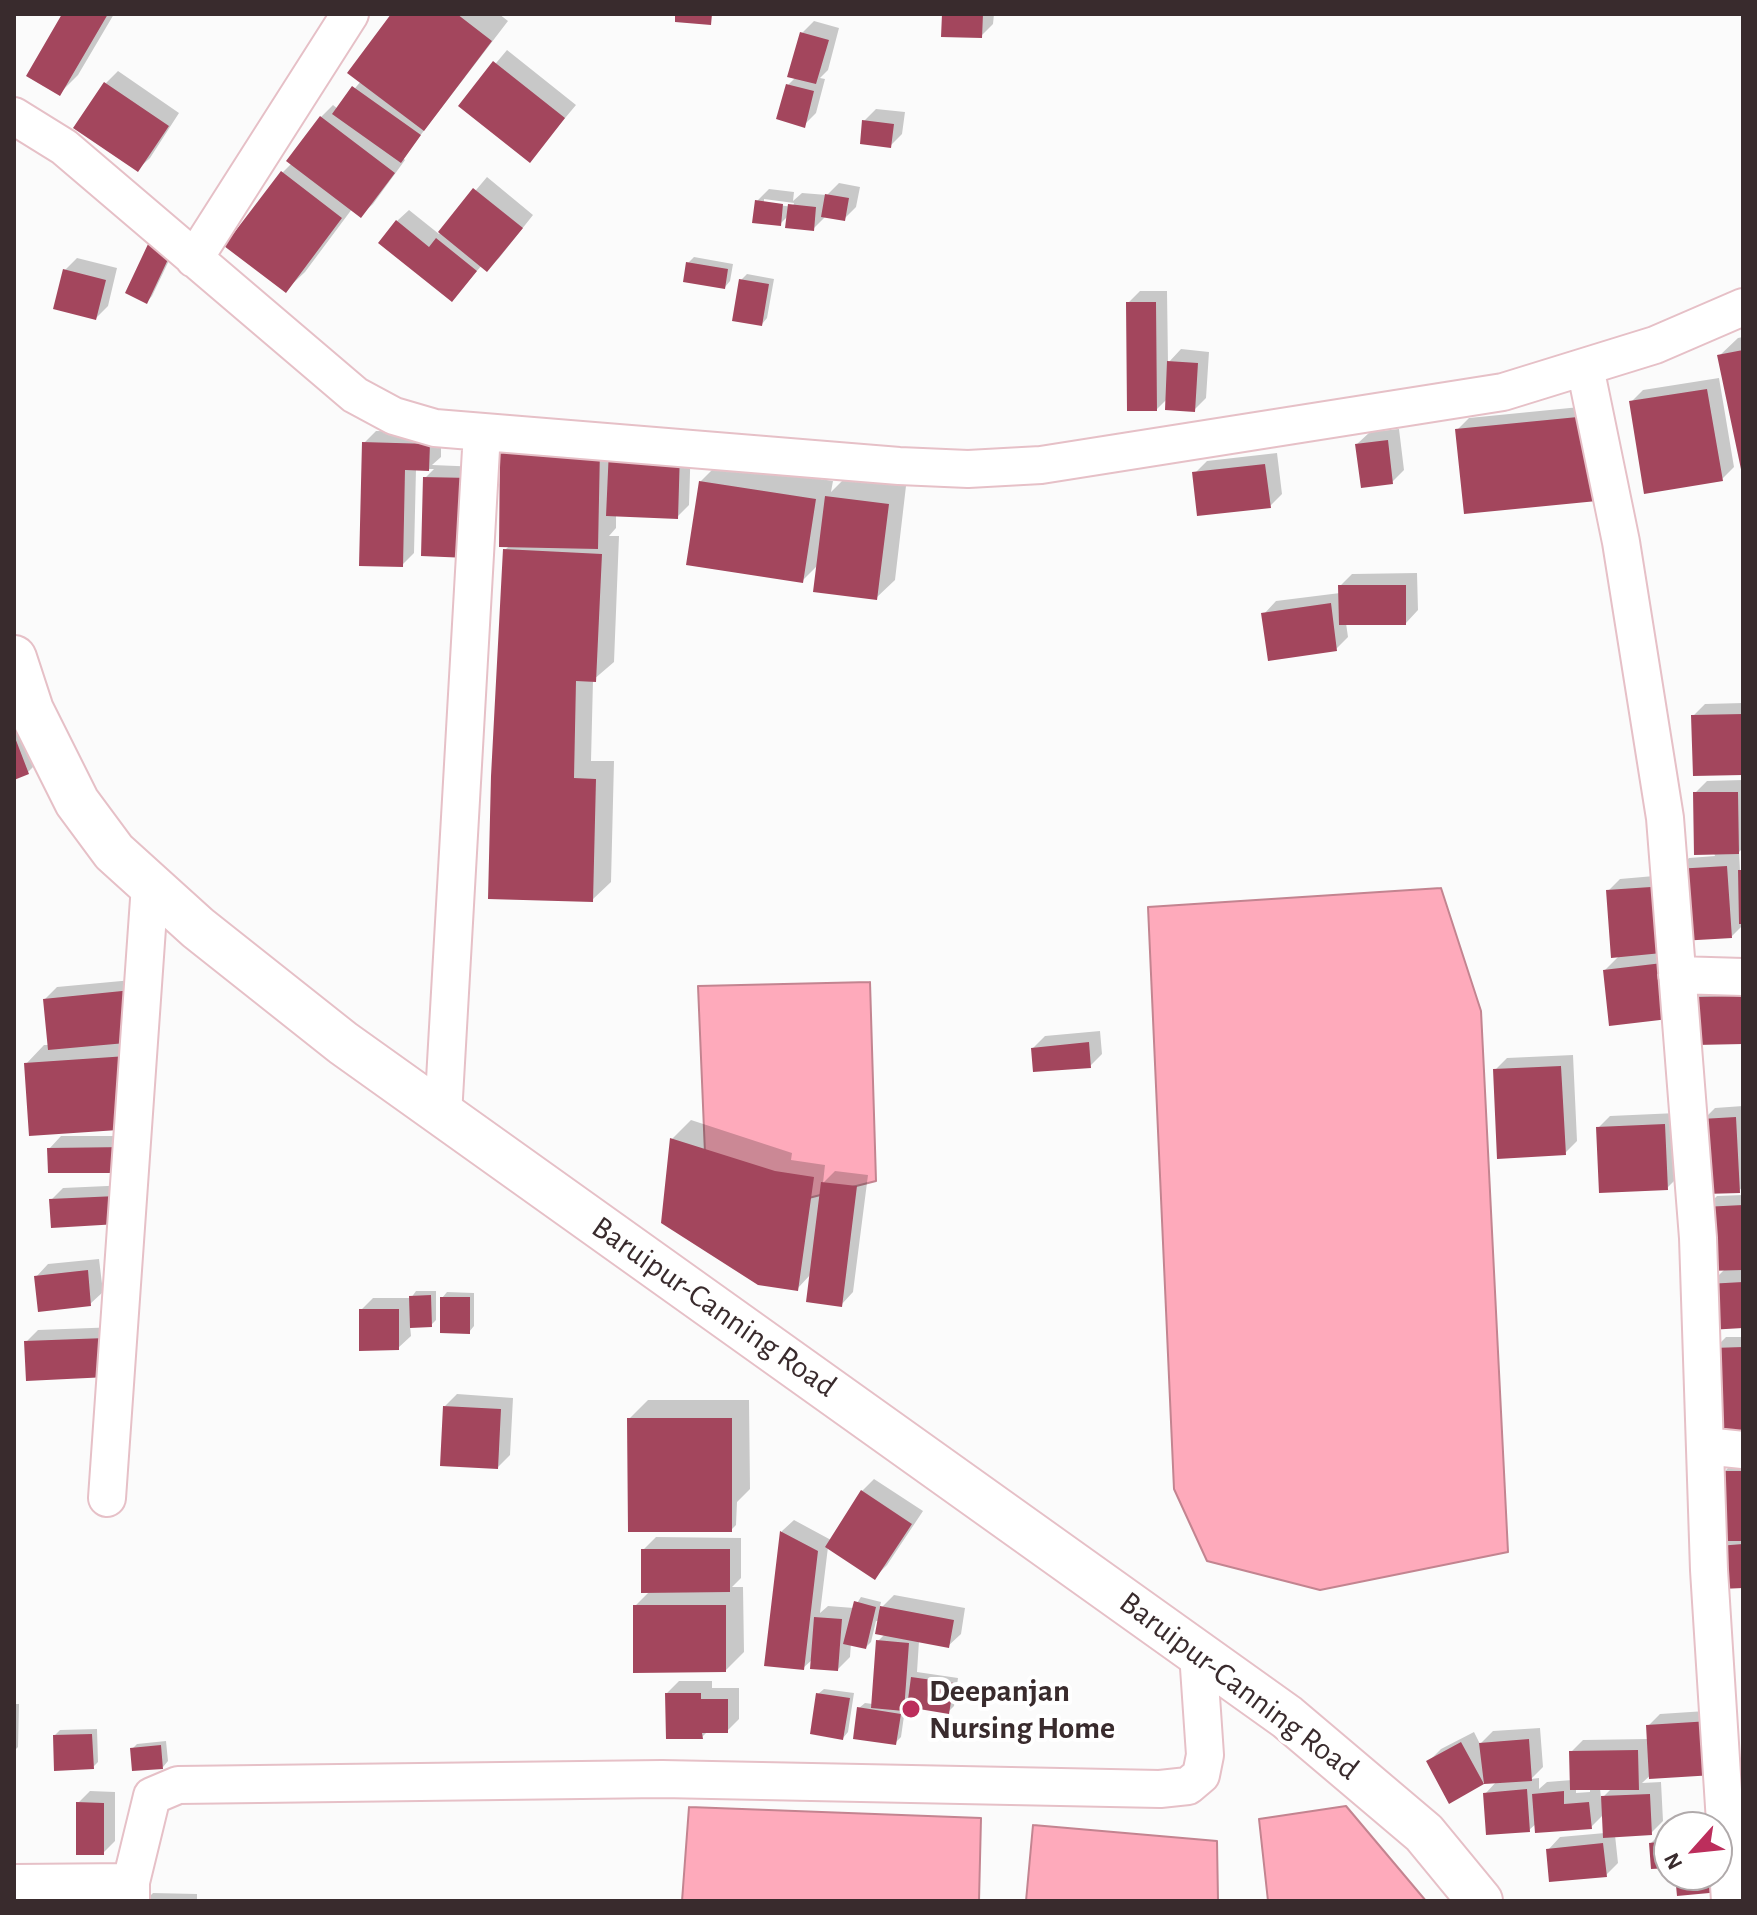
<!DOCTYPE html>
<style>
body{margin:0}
#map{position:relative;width:1757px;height:1915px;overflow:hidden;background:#fbfbfb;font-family:"Alegreya Sans",sans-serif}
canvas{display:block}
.frame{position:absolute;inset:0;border:16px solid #392b2d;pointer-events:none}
.north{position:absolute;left:1653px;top:1811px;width:80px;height:80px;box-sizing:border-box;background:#fff;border:2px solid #b0aaab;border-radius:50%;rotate:243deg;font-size:22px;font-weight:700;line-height:32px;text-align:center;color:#392b2d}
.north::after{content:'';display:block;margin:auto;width:28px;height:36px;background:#bc2e5c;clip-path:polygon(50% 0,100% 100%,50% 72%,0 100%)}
</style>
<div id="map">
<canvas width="1757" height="1915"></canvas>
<div class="frame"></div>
<div class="north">N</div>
</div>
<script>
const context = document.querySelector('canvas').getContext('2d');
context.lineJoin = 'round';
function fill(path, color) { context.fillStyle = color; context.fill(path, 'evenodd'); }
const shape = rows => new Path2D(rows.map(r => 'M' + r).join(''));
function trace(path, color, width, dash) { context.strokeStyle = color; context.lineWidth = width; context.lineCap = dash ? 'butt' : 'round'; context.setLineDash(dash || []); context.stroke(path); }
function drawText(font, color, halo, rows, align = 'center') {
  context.font = font + ' "Alegreya Sans",sans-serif'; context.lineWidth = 8; context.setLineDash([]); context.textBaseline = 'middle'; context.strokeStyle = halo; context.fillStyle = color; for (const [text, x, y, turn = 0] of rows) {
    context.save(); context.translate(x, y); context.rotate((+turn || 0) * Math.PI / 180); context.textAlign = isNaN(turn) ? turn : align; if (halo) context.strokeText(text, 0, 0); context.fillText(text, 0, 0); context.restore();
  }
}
const water = shape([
 [1441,888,1481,1011,1508,1552,1320,1590,1207,1561,1174,1489,1148,907,1441,888],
 [870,982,876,1181,773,1207,706,1177,698,986,870,982],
 [1346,1806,1426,1901,1268,1901,1259,1819,1346,1806],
 [689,1807,981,1818,979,1901,682,1901,689,1807],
 [1033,1825,1217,1841,1218,1901,1026,1901,1033,1825]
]);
fill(water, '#feaabb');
trace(water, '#c38490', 2);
fill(shape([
 [64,14,114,14,78,75,60,93],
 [394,14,499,14,508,21,403,158,405,160,373,204,361,215,352,209,305,272,286,290,282,173,292,163,289,160,321,117,333,105,338,109,361,81],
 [944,14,994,14,993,24,981,36],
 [814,21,839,28,828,70,820,78,825,79,816,113,804,125,788,85,796,77,802,33],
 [507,50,576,105,530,160,461,105],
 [118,71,179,113,150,158,138,169,106,83],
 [876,109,905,112,902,134,890,146,864,121],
 [487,177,533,215,499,258,487,269,482,265,452,300,397,221,409,210,439,234],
 [839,183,860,187,856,207,844,219,826,216,813,229,788,216,780,224,757,201,769,189,794,192,793,201,802,193,827,195],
 [764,199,794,203,793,207,764,203],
 [175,248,152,296,147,302,128,292],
 [694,257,733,264,730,281,725,287,688,263],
 [77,258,117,268,108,306,96,318,65,270],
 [747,274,774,279,767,318,762,324,741,280],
 [1140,291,1167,291,1168,363,1181,349,1209,352,1206,398,1194,410,1167,399,1157,409,1128,303],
 [1743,337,1743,467,1719,356,1738,338],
 [1719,378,1734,467,1722,479,1631,402,1643,390],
 [1600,405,1596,499,1457,430,1469,418],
 [1399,429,1404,470,1392,482,1357,444,1370,432],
 [376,431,441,432,441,457,432,465,481,467,480,544,425,478,434,469,416,469,414,553,402,565,364,443],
 [691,441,689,505,677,517,616,514,616,528,609,536,619,536,614,662,593,680,591,761,614,761,611,882,592,900,505,550,510,545,502,449],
 [1277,453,1282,494,1270,506,1195,473,1207,461],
 [719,463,833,481,831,492,845,478,906,486,895,580,876,598,819,564,802,581,700,482],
 [1417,573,1418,610,1406,623,1346,623,1348,637,1336,649,1264,614,1276,601,1340,593,1340,586,1352,574],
 [14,694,40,760,28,772,14,777],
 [1743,703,1743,773,1693,716,1705,704],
 [1743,780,1743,848,1739,852,1740,871,1743,868,1743,925,1732,936,1682,939,1689,1004,1605,970,1620,955,1608,891,1620,879,1677,874,1677,870,1689,858,1715,856,1695,793,1707,781],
 [143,979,150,1108,26,1064,44,1045,50,1045,45,999,57,987],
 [1743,985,1743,1042,1697,998,1709,986],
 [1100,1031,1102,1054,1090,1066,1033,1048,1045,1036],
 [1573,1055,1577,1141,1565,1153,1495,1070,1507,1058],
 [1743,1106,1743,1186,1739,1191,1703,1120,1715,1108],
 [1677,1113,1679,1176,1667,1188,1598,1128,1610,1116],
 [691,1120,792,1153,791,1160,825,1165,823,1183,835,1171,868,1175,853,1292,841,1305,811,1274,797,1289,663,1222,672,1139],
 [61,1136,138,1136,138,1159,49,1149],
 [129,1185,130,1210,51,1200,63,1188],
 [1743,1195,1743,1269,1741,1272,1743,1271,1743,1326,1709,1285,1725,1269,1705,1208,1717,1196],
 [99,1259,103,1292,90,1304,36,1277,48,1264],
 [416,1291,436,1291,436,1320,431,1325,410,1326,411,1336,398,1348,361,1310,373,1298,411,1298],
 [447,1292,474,1293,474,1326,469,1332,442,1298],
 [118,1327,119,1363,26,1342,38,1330],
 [1726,1337,1743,1337,1743,1432,1714,1349],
 [457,1394,513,1398,510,1455,498,1467,445,1406],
 [648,1400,749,1400,750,1489,737,1502,736,1525,731,1530,629,1419],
 [1736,1460,1743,1460,1743,1586,1722,1587,1724,1472],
 [874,1479,923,1511,887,1565,875,1577,828,1547,820,1613,828,1606,854,1608,861,1597,881,1602,879,1610,894,1595,965,1608,961,1634,948,1646,919,1641,917,1672,958,1678,954,1706,949,1711,907,1705,903,1709,905,1709,901,1737,895,1743,859,1708,865,1703,873,1704,878,1641,885,1634,880,1621,876,1621,871,1642,866,1647,851,1643,850,1657,838,1669,813,1659,803,1668,766,1664,782,1531,794,1520,831,1540,862,1491],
 [656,1537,741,1538,741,1578,732,1587,743,1587,744,1652,726,1670,635,1606,650,1591,643,1550],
 [679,1681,712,1681,712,1688,739,1688,739,1719,727,1731,708,1731,702,1737,667,1693],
 [824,1689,854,1693,848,1732,843,1738,818,1694],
 [14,1704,19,1704,18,1747,14,1751],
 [1721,1710,1642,1783,1661,1782,1663,1821,1651,1833,1615,1835,1618,1863,1606,1875,1548,1850,1560,1837,1605,1833,1604,1814,1591,1827,1537,1823,1529,1830,1485,1794,1497,1781,1486,1779,1483,1783,1429,1761,1441,1749,1474,1732,1480,1744,1493,1731,1540,1728,1543,1767,1531,1779,1539,1778,1539,1789,1547,1782,1572,1780,1571,1752,1583,1740,1648,1739,1648,1726,1660,1714],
 [1576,1788,1590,1788,1590,1792,1576,1793],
 [1600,1788,1612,1788,1601,1799],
 [97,1729,98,1762,93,1767,55,1735,60,1730],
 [166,1741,168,1761,163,1767,132,1749,137,1744],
 [90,1791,115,1792,115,1841,103,1853,78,1803],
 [1663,1831,1669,1831,1669,1866,1651,1843],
 [153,1893,197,1894,197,1901,145,1901]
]), '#0003');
fill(shape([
 [62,14,108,14,60,96,26,76],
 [391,14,457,14,492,41,424,131,347,73],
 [675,14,712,14,711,25,675,22],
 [942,14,983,14,982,38,941,37],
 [800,32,829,40,816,84,787,77],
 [493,61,565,118,530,163,458,106],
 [104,82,169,126,138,172,73,128],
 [786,84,814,91,805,128,776,119],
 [352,86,421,135,401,163,332,114],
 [320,116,395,173,361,218,286,161],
 [862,120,894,124,891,148,860,144],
 [281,171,342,218,286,293,224,246],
 [473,188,523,228,487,272,438,232],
 [825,194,849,198,845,221,821,217],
 [755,200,783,204,781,226,752,223],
 [788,204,816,207,814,231,785,228],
 [396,220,429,247,436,238,477,271,452,302,378,243],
 [149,242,171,253,147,304,125,293],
 [686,262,728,269,725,289,683,282],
 [63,269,106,280,96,320,53,309],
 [739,279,769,284,762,326,732,321],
 [1126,302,1156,302,1157,411,1127,411],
 [1743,350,1743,474,1742,474,1717,355],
 [1167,361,1198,363,1195,412,1165,410],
 [1707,389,1723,481,1644,494,1629,401],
 [1588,416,1597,501,1464,514,1455,429],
 [1388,440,1393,484,1361,488,1355,444],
 [362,442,430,444,429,471,405,470,403,567,359,566],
 [500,448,600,449,598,549,499,547],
 [609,449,680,452,678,519,606,516],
 [1265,464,1271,508,1197,516,1192,472],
 [423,477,470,478,468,558,421,556],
 [699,481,816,499,803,583,686,565],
 [825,496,889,504,877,600,813,592],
 [503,549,602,554,596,682,576,681,574,778,596,779,593,902,488,899,491,776],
 [1338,585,1406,585,1406,625,1339,625],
 [1331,603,1337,651,1268,661,1261,613],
 [1743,714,1743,775,1693,776,1691,715],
 [14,735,29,774,14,780],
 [1693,792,1738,792,1739,854,1694,855],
 [1727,866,1732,938,1680,941,1675,869],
 [1738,870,1743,870,1743,924,1739,924],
 [1666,886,1672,952,1611,958,1606,890],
 [1671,962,1677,1018,1609,1026,1603,970],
 [132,990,137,1042,48,1050,43,999],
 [1743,996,1743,1044,1696,1045,1695,997],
 [1089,1042,1091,1068,1033,1072,1031,1048],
 [127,1056,133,1129,29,1136,24,1063],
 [1561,1066,1566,1155,1497,1159,1493,1069],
 [1736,1117,1740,1193,1704,1194,1701,1119],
 [1665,1124,1668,1190,1599,1193,1596,1127],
 [670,1138,775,1171,814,1177,798,1291,758,1285,661,1223],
 [127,1147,127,1173,48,1173,47,1148],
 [821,1182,857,1186,842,1307,806,1302],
 [117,1196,118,1224,51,1228,49,1199],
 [1743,1205,1743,1270,1706,1271,1703,1207],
 [88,1270,91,1306,38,1312,34,1276],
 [1743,1282,1743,1328,1709,1330,1707,1284],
 [431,1295,432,1327,410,1328,409,1296],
 [440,1297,470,1297,470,1334,440,1333],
 [359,1309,399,1309,399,1350,359,1351],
 [106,1338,108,1377,26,1381,24,1341],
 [1743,1347,1743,1434,1715,1435,1712,1348],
 [443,1406,501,1409,498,1469,440,1466],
 [627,1418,732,1418,732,1532,628,1532],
 [1722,1471,1743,1471,1743,1541,1725,1541],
 [861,1490,912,1524,875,1580,825,1547],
 [780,1531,818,1551,804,1670,764,1666],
 [1743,1544,1743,1588,1721,1589,1718,1546],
 [641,1549,730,1549,730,1592,641,1593],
 [854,1601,876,1607,866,1649,843,1644],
 [633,1605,726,1605,726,1672,633,1673],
 [880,1606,954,1620,949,1648,875,1634],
 [814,1617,842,1619,838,1671,810,1669],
 [876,1640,909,1643,904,1711,871,1708],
 [911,1677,954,1683,949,1714,907,1707],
 [665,1693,701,1693,701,1699,728,1699,728,1733,702,1733,703,1739,666,1739],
 [816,1693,850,1698,843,1740,810,1734],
 [857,1707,901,1714,896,1745,853,1739],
 [1710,1721,1714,1775,1649,1779,1646,1725],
 [92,1734,94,1769,54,1771,53,1735],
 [1529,1739,1532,1781,1484,1784,1479,1743],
 [1461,1742,1484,1784,1449,1804,1426,1761],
 [161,1745,163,1769,132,1771,130,1748],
 [1638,1750,1639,1790,1570,1790,1569,1751],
 [1527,1789,1530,1832,1486,1835,1483,1793],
 [1564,1791,1564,1804,1589,1802,1592,1829,1535,1833,1532,1794],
 [1650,1794,1652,1835,1603,1838,1601,1796],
 [76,1802,104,1803,104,1855,76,1855],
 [1669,1841,1669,1868,1651,1869,1649,1843],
 [1603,1843,1607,1877,1549,1882,1546,1849],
 [1675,1875,1718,1875,1720,1892,1677,1896]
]), '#a3465d');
const minor = shape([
 [14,116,64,147,355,395,394,416,435,428,899,466,968,469,1041,465,1503,392,1655,345,1743,307],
 [194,259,350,14],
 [1585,367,1621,542,1665,818,1698,1238,1709,1570,1730,1901],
 [1677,975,1743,977],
 [443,1115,482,432],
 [1705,1446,1743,1450],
 [107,1498,150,885],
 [14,1883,131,1882],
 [131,1901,131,1882,152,1796,178,1785,662,1779,1160,1789,1188,1786,1201,1775,1205,1755,1198,1653]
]);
const secondary = shape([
 [14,658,31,710,77,802,114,852,198,928,343,1043,1287,1717,1424,1833,1480,1901]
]);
trace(minor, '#e6c0c7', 40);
trace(secondary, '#e6c0c7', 48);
trace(minor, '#fff', 36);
trace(secondary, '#fff', 44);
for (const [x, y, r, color] of [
 [911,1709,10,"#bc2e5c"]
]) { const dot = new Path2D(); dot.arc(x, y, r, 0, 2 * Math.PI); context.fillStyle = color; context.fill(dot); trace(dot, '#fff', 3); }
drawText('32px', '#392b2d', '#fff', [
 ["Baruipur-Canning Road",714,1307,35],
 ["Baruipur-Canning Road",1239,1686,37]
]);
drawText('bold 32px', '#392b2d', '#fff', [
 ["Deepanjan",929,1691],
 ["Nursing Home",929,1728]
], 'left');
</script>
